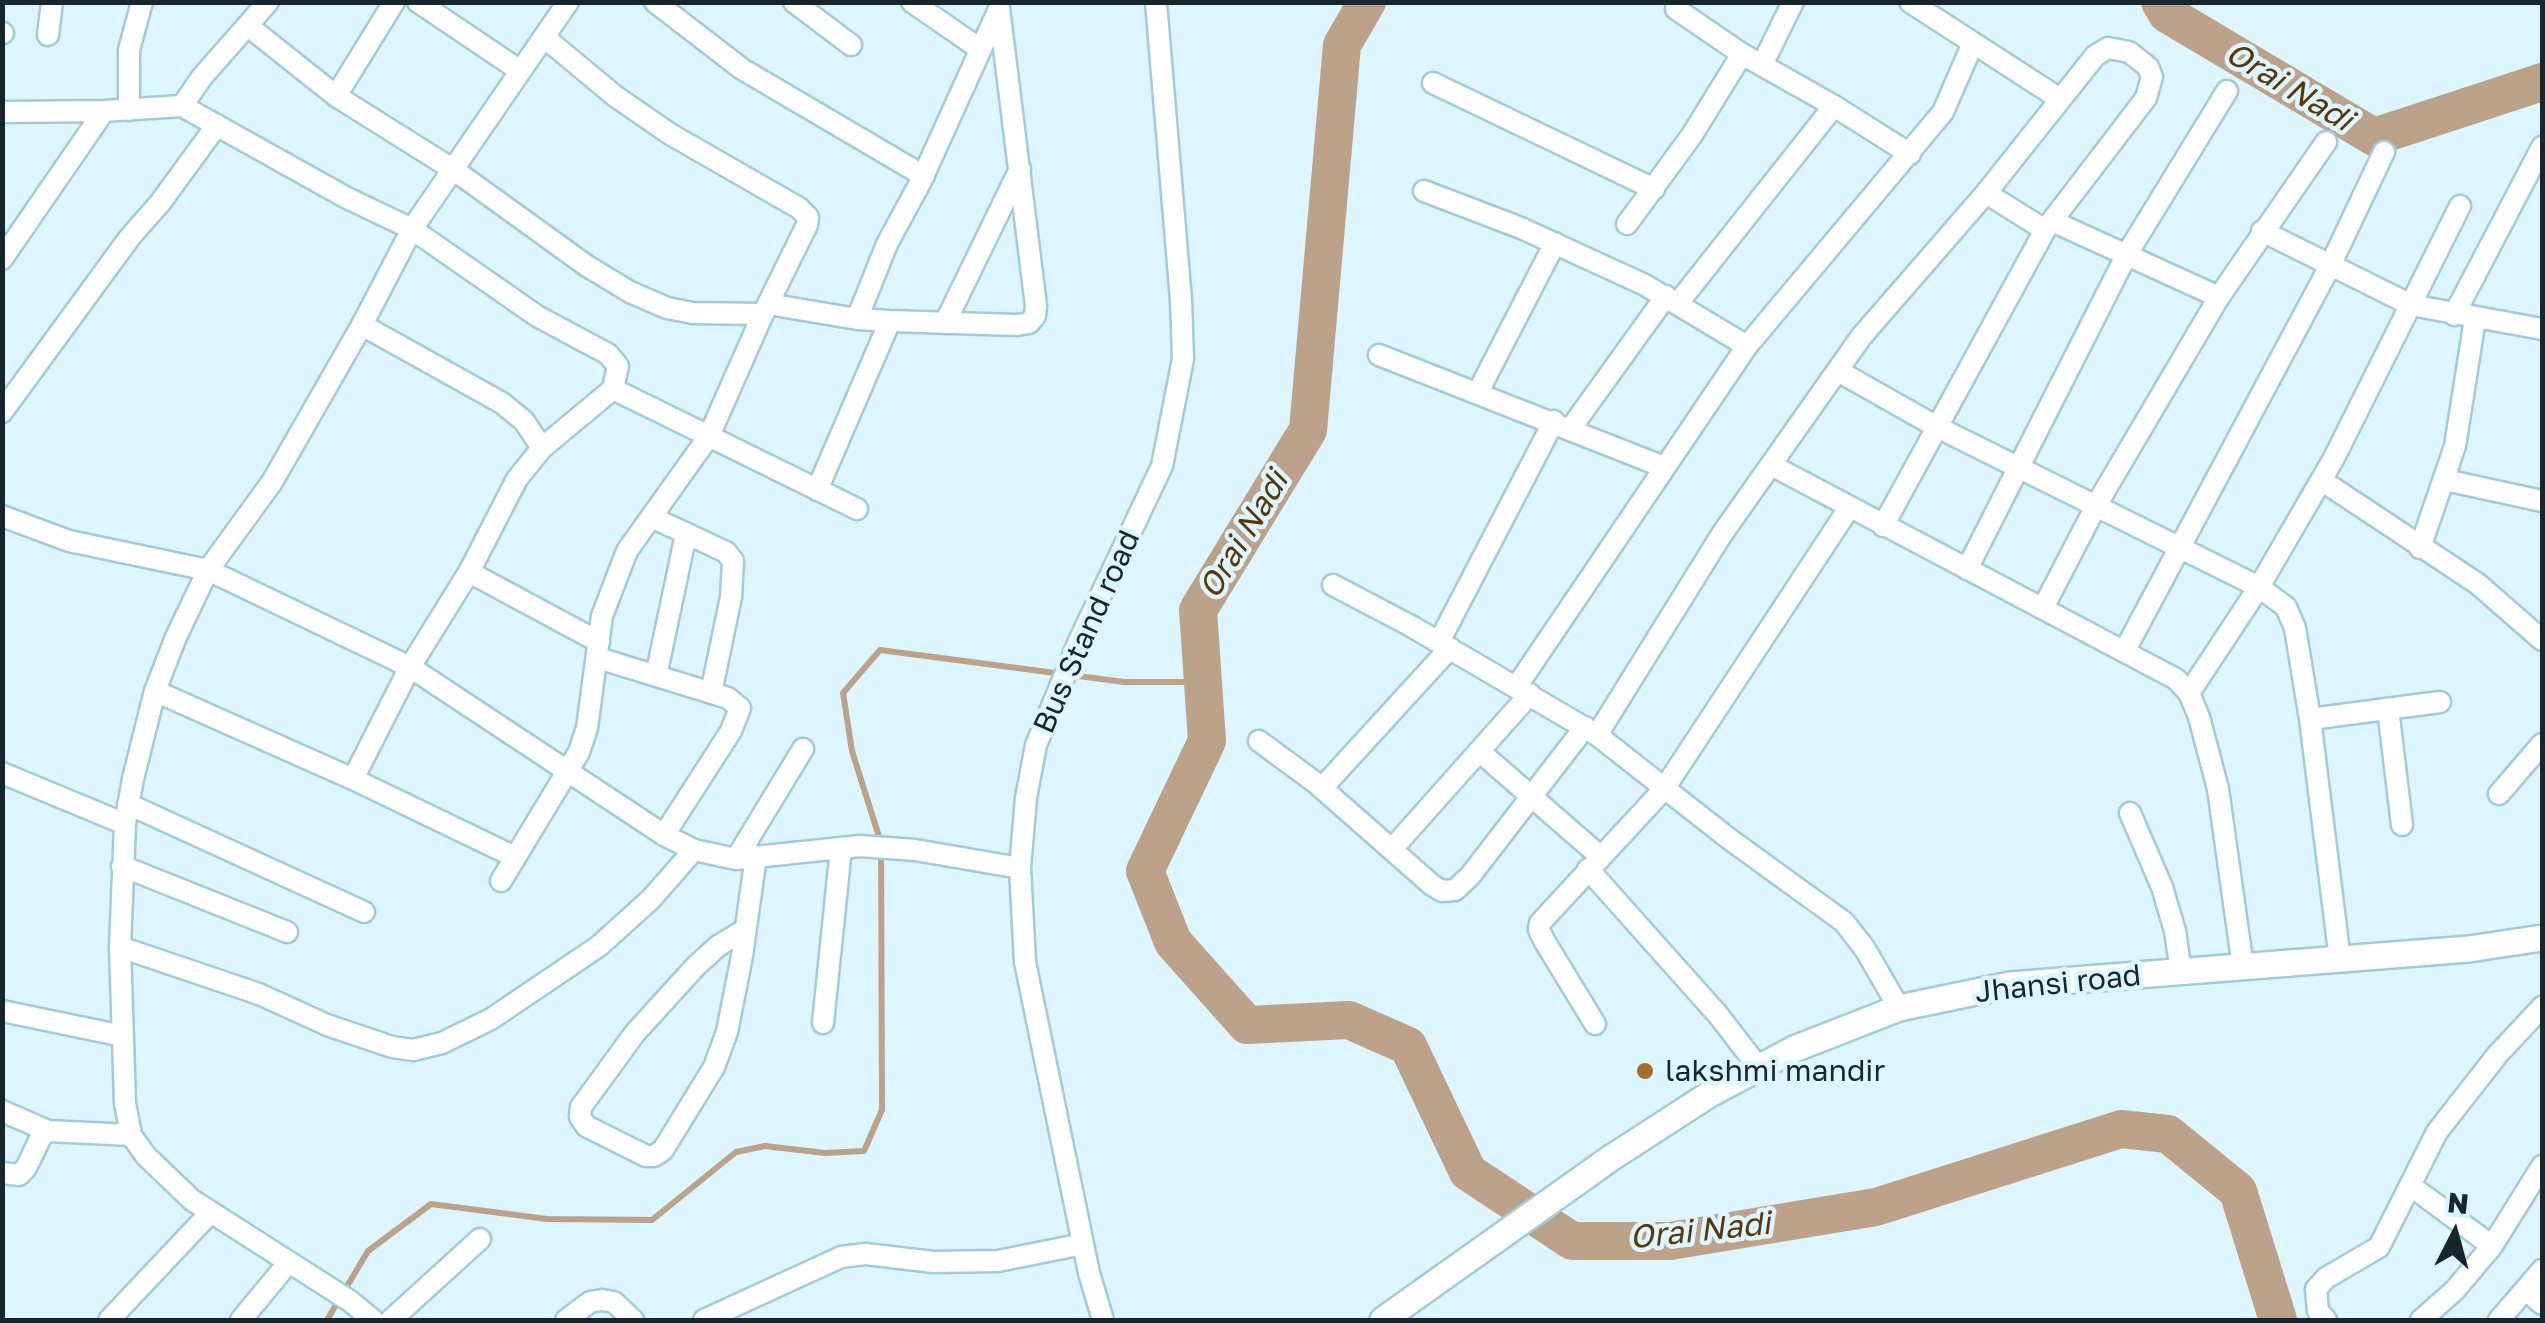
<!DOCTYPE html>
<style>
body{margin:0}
#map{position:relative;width:2545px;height:1323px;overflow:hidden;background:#ddf5ff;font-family:"Golos Text",sans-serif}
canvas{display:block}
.frame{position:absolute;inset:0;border:5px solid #17262d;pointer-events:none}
.north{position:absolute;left:2405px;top:1183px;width:100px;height:100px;-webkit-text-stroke:8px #ddf5ff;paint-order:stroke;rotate:6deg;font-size:28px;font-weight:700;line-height:40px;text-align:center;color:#17262d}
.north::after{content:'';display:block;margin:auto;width:35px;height:45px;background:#17262d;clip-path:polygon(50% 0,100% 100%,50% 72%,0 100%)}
</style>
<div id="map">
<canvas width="2545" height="1323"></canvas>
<div class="frame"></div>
<div class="north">N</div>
</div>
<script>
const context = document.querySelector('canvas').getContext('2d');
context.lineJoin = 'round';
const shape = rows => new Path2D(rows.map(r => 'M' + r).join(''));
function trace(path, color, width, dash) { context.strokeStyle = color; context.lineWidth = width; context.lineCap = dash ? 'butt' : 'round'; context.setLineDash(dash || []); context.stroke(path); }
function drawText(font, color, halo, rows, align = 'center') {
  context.font = font + ' "Golos Text",sans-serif'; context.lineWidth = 9; context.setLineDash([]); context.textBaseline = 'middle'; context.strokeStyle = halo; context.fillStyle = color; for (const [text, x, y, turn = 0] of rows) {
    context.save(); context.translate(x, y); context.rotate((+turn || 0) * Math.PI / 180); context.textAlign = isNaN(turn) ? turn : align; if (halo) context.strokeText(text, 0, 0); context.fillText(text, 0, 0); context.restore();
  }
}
trace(shape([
 [327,1320,368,1251,431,1204,547,1219,652,1220,736,1152,765,1146,825,1153,864,1151,882,1110,881,843,852,751,843,693,880,650,1124,682,1203,682]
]), '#bba288', 6);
trace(shape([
 [1367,2,1342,45,1308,430,1198,610,1207,741,1145,871,1173,942,1247,1025,1349,1020,1408,1046,1468,1172,1572,1241,1670,1241,1876,1207,2121,1129,2168,1134,2238,1191,2278,1320],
 [2160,2,2167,14,2374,137,2542,82]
]), '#bba288', 38);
const minor = shape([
 [418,2,519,70],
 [655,2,742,69,924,176],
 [794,2,851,45],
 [912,2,980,49],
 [1910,2,2060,99],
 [1676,9,1742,54,1834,106,1910,154],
 [248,26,336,96,454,170,587,266,630,292,667,308,693,313,763,314],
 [2,33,3,33],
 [48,35,52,2],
 [1762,65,1793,2],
 [1433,83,1654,189],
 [336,96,394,2],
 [182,106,347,198,412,229,537,316,608,354,618,366,613,389,542,448,517,479,469,572,410,667,353,779],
 [129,110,129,50,142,2],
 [2,112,104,111,182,106,202,77,268,2],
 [1424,191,1521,228,1645,285,1747,346],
 [1986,193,2045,230],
 [2052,221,2219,297],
 [1627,224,1692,135,1742,54],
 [2262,231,2411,305,2542,329],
 [2,259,104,111],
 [1678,303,1834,106],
 [768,304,857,319,890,321,1017,325,1029,323,1035,316,1036,306,999,8],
 [2454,315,2542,147],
 [857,319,887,244,920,183,999,9],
 [945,323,1020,169],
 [362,325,502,403,524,421,542,448],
 [1379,355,1664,467],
 [1838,371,1937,427,2259,587,2286,607,2295,628,2310,719,2340,960],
 [613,389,857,509],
 [1478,392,1555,243],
 [2,412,130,237,160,203,217,125],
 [1571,428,1666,296],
 [1771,465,2176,679,2189,693,2199,717,2218,789,2243,967],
 [2321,480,2478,584,2542,640],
 [2445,480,2542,501],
 [817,490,890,321],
 [2,516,69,541,208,570,410,667,664,835,694,850,736,859,860,846,915,850,1020,868],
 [651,517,726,552,733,561,731,597,711,693],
 [2420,548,2455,446,2475,319],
 [1967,569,2127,254,2227,91],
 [469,572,599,642],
 [1333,585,1411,626,1597,735,1728,838,1844,922,1865,949,1899,1008],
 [2043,608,2097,504,2219,297,2326,142],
 [1439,642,1554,421],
 [2125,650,2330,266,2384,152],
 [598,658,728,698,740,708,731,731,664,835],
 [656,676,686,534],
 [1517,686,1747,346,1943,112,1973,43],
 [155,691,353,779,515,857],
 [2189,693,2259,587,2334,458,2460,206],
 [2388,709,2402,825],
 [2310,719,2440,702],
 [1597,735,1722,534,1861,337,1986,193,2095,56,2108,48,2129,52,2148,67,2152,77,2146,98,2045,230,1883,526],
 [1259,741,1316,783,1432,885,1442,891,1455,890,1470,876,1585,727],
 [1479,751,1601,857],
 [2,773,125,824],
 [1322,788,1450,648],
 [2499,794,2542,744],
 [128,804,364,912],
 [2130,813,2162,887,2175,931,2181,972],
 [1392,849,1530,694],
 [736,859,803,749],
 [122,866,287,932],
 [1588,869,1719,1016,1759,1068],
 [501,881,579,752,587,728,602,616,627,551,709,436,763,314,807,225,808,217,799,208,670,134,615,96,544,37],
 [746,929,718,946,696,966,635,1033,581,1107,580,1117,586,1126,646,1156,654,1156,663,1150,714,1067,727,1032,742,956,756,856],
 [120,947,259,994,327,1025,392,1047,413,1050,442,1043,491,1019,599,946,651,899,694,850],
 [2,1011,123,1036],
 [823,1023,841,848],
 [1595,1024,1545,942,1539,930,1540,923,1664,789,1849,508],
 [2,1111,48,1131],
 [2,1173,19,1175,26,1168,41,1137,48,1131,131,1135],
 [2411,1186,2492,1246],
 [2526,1290,2542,1304],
 [109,1320,211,1212],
 [241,1320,289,1262],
 [373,1320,350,1301,192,1200,146,1156,131,1135,125,1103,120,947,125,824,133,779,155,691,176,637,208,570,272,482,362,325,412,229,568,2],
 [391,1320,480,1239],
 [566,1320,590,1302,602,1300,614,1302,633,1320],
 [704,1320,841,1257,866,1254,933,1262,998,1261,1083,1244],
 [1103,1320,1089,1273,1025,962,1020,868,1026,798,1036,745,1079,641,1162,466,1183,359,1181,300,1156,2],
 [2326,1320,2318,1311,2316,1289,2326,1278,2379,1247,2437,1132,2498,1054,2542,1007],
 [2421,1320,2454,1291,2492,1246,2542,1166],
 [2499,1320,2542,1270]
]);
const tertiary = shape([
 [1383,1320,1611,1158,1710,1094,1794,1049,1899,1008,2010,985,2469,949,2542,938]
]);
trace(minor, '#a3cadb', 25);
trace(tertiary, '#a3cadb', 30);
trace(minor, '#fff', 20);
trace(tertiary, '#fff', 25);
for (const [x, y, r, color] of [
 [1645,1071,10,"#a66e2b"]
]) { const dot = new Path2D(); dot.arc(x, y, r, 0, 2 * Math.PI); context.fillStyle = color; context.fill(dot); trace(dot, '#ddf5ff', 4); }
drawText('30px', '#17262d', '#ddf5ff', [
 ["Bus Stand road",1087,632,-66],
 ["Jhansi road",2058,984,-6]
]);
drawText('30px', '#17262d', '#ddf5ff', [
 ["lakshmi mandir",1665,1071]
], 'left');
drawText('italic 32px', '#5a3709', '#ddf5ff', [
 ["Orai Nadi",2289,87,31],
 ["Orai Nadi",1244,535,-59],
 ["Orai Nadi",1700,1231,-6]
]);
</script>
